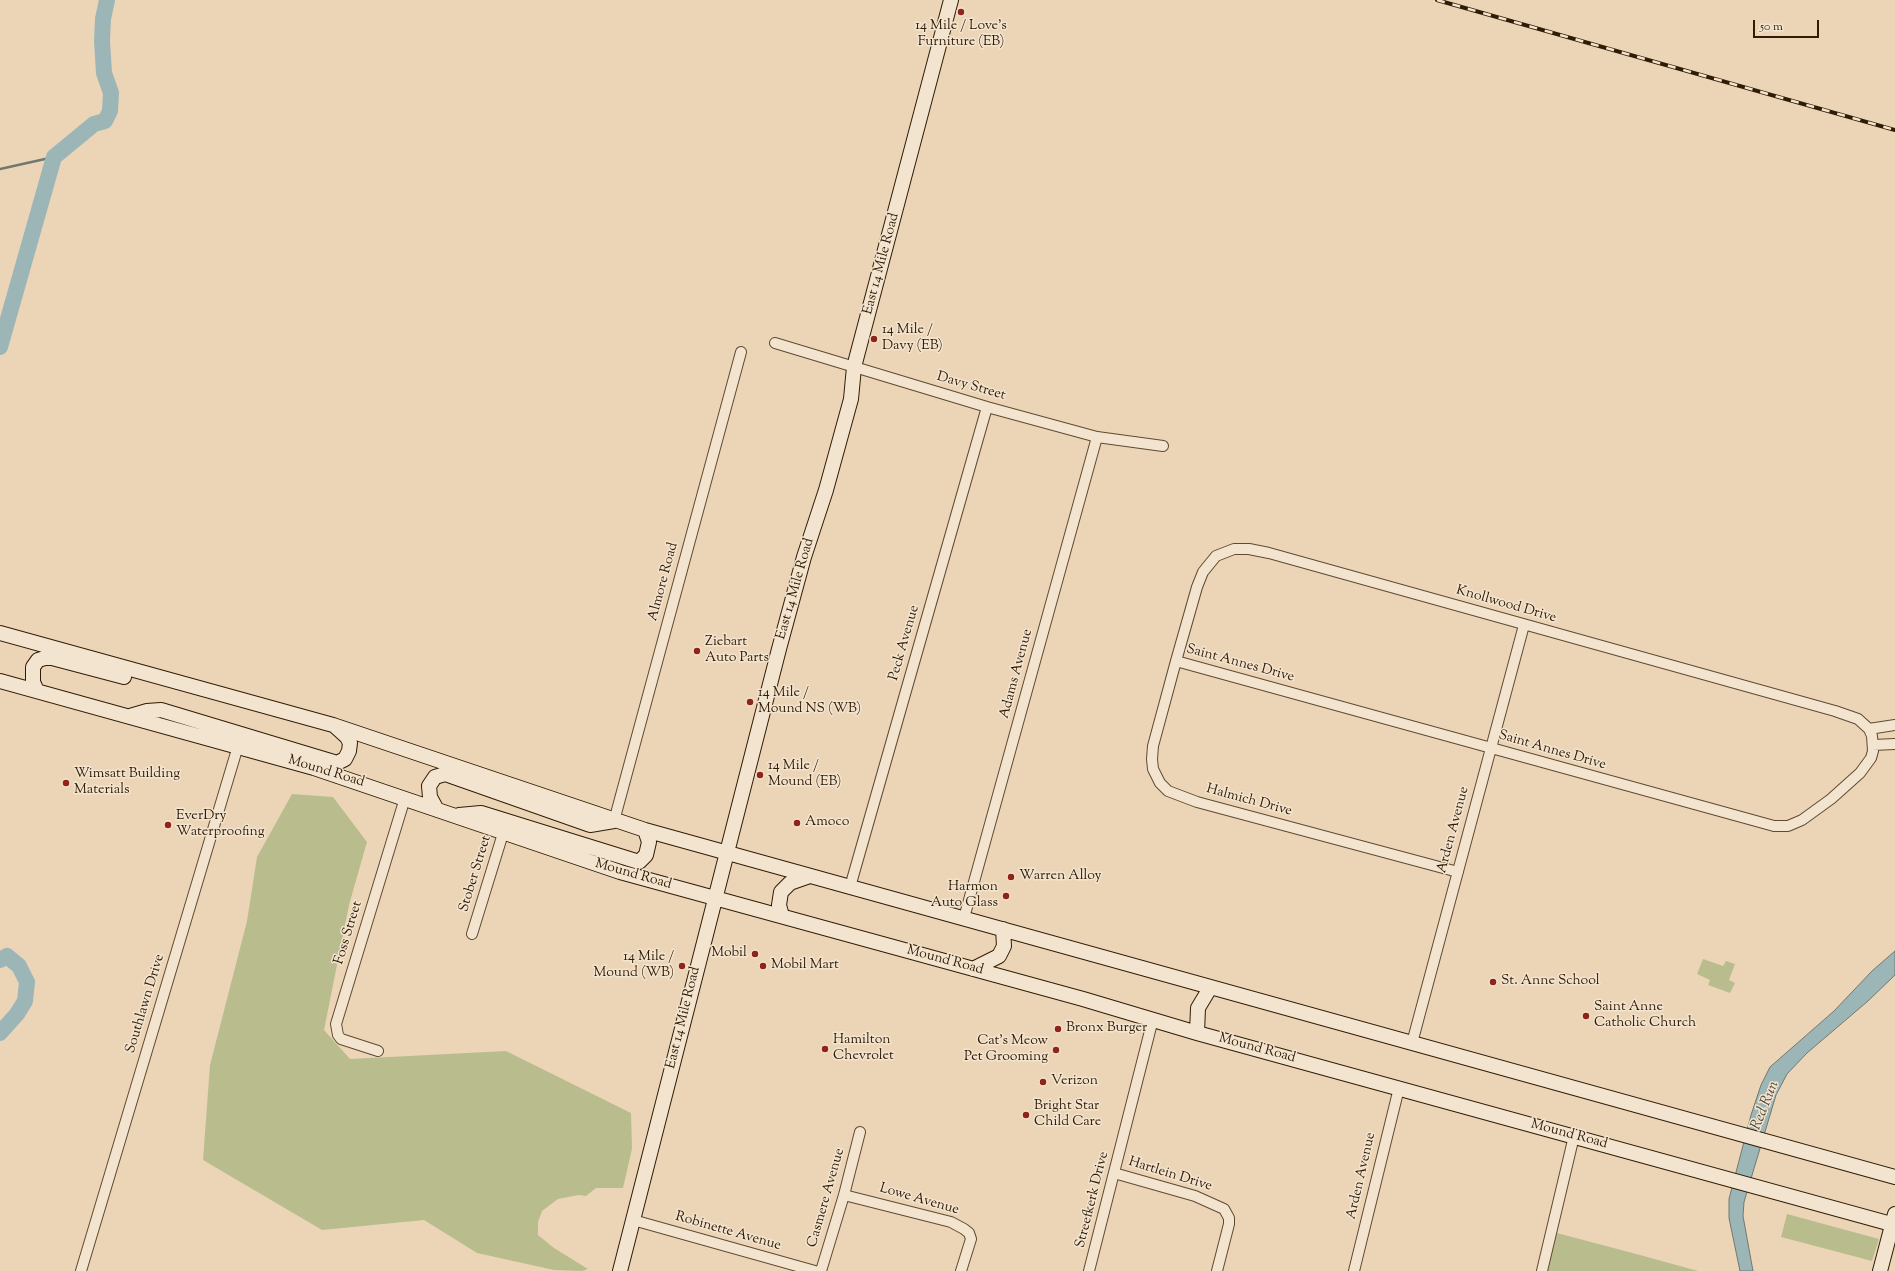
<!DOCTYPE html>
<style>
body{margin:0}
#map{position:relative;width:1895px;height:1271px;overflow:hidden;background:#ecd5b6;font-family:"Sorts Mill Goudy",serif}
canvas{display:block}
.scale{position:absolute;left:1753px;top:20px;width:66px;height:18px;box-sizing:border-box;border:2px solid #301c05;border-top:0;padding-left:5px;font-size:12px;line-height:14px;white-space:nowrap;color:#301c05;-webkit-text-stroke:3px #f3e4d0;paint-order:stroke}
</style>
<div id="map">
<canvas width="1895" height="1271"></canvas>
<div class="scale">50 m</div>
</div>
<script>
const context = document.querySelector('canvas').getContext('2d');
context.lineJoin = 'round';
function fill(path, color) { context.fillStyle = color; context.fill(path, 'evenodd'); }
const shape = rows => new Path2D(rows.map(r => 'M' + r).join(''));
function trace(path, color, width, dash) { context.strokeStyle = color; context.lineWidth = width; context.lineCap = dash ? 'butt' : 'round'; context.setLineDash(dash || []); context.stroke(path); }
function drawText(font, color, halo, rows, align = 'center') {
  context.font = font + ' "Sorts Mill Goudy",serif'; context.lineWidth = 3; context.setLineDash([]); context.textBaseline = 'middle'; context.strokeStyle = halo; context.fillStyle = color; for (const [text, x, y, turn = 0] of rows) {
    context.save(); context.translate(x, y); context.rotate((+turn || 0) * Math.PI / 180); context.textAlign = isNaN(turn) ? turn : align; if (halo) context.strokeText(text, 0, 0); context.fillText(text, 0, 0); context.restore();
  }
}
fill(shape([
 [292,794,333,797,367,842,349,905,324,1030,350,1059,506,1051,631,1113,632,1149,623,1188,596,1188,586,1196,579,1195,558,1199,542,1211,538,1222,538,1235,554,1248,588,1269,582,1271,554,1270,477,1253,424,1220,322,1230,203,1160,210,1065,247,921,257,857],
 [1703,959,1723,966,1726,961,1735,964,1729,980,1735,983,1730,993,1708,985,1710,980,1697,974],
 [1787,1214,1879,1239,1872,1261,1781,1237],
 [1557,1233,1640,1255,1698,1271,1547,1271]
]), '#b9bd8d');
const water = shape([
 [1895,951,1895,975,1868,1001,1807,1053,1787,1074,1776,1095,1744,1202,1743,1216,1753,1271,1740,1271,1729,1218,1729,1199,1751,1115,1761,1085,1770,1067,1834,1011,1872,971,1895,951]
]);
fill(water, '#9cb6b8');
trace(water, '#717870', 1);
trace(shape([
 [0,169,54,157]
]), '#717870', 2.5);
trace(shape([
 [0,347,54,157,94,124,105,121,110,111,111,93,104,73,102,41,103,19,107,0],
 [0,960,7,956,19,966,27,982,25,1001,17,1014,0,1033]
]), '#9cb6b8', 16);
const street = shape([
 [775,343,987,407,1097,437,1163,446],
 [1176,661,1774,826,1788,826,1802,820,1831,799,1860,773,1871,758,1873,751,1872,736,1869,729,1858,719,1835,711,1269,553,1249,549,1234,549,1216,556,1203,572,1197,587,1176,661,1153,746,1152,759,1153,769,1160,783,1168,791,1197,802,1458,872],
 [1869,729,1895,725],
 [1873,745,1895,744],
 [614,821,741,352],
 [850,887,987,407],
 [964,918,1097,437],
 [472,934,505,827],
 [1412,1043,1524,625],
 [378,1051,341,1039,338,1035,336,1024,405,798],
 [1114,1173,1195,1196,1224,1209,1229,1218,1229,1224,1217,1271],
 [844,1195,951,1222,964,1229,969,1233,971,1239,961,1271],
 [633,1220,815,1271],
 [81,1271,238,746],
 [821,1271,844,1195,860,1132],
 [1089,1271,1153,1019],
 [1354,1271,1399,1088],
 [1542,1271,1574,1136]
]);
const secondary = shape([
 [0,633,333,725,645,830,1895,1177],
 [0,681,314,768,620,872,1083,999,1197,1033,1895,1225],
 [37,691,33,682,33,667,38,660,45,658,52,658,124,677],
 [130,716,147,711,161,710,337,763,345,759,349,751,350,743,347,737,336,727],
 [436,808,430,797,429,786,435,777,445,774,590,825,614,821],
 [459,815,481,813,639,862,646,855,649,842,645,830],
 [782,916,779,905,781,892,790,883,810,876],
 [973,969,999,956,1004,946,1003,929],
 [1197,1033,1198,1008,1210,988],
 [620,1271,779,649,804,557,826,490,851,399,854,367,951,0],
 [1880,1271,1895,1214]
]);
trace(street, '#5f4a31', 12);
trace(secondary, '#301c05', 16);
trace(street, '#f3e4d0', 10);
trace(secondary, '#f3e4d0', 14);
const rail = shape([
 [1437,0,1895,130]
]);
trace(rail, '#301c05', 4);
trace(rail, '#f3e4d0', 2.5, [8]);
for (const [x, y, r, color] of [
 [961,12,4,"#8f2418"],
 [874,339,4,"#8f2418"],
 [697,651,4,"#8f2418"],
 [750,702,4,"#8f2418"],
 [760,775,4,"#8f2418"],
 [66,783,4,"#8f2418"],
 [797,823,4,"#8f2418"],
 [168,825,4,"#8f2418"],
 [1011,877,4,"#8f2418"],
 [1006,896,4,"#8f2418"],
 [755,954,4,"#8f2418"],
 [682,966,4,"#8f2418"],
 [763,966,4,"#8f2418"],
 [1493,982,4,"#8f2418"],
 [1586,1016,4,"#8f2418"],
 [1058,1029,4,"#8f2418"],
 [825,1049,4,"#8f2418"],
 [1056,1050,4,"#8f2418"],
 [1043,1082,4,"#8f2418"],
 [1026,1115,4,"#8f2418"]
]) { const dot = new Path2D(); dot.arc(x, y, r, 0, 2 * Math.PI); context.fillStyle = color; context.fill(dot); trace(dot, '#f3e4d0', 1.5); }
drawText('14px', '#301c05', '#f3e4d0', [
 ["14 Mile / Love's",961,27,"center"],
 ["Furniture (EB)",961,43,"center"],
 ["14 Mile /",882,331],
 ["Davy (EB)",882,347],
 ["Ziebart",705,643],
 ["Auto Parts",705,659],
 ["14 Mile /",758,694],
 ["Mound NS (WB)",758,710],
 ["14 Mile /",768,767],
 ["Mound (EB)",768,783],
 ["Wimsatt Building",74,775],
 ["Materials",74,791],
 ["EverDry",176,817],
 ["Waterproofing",176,833],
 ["Amoco",805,823],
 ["Warren Alloy",1019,877],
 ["Harmon",998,888,"right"],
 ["Auto Glass",998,904,"right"],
 ["Mobil",747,954,"right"],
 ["14 Mile /",674,958,"right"],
 ["Mound (WB)",674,974,"right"],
 ["Mobil Mart",771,966],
 ["St. Anne School",1501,982],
 ["Saint Anne",1594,1008],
 ["Catholic Church",1594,1024],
 ["Bronx Burger",1066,1029],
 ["Hamilton",833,1041],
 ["Chevrolet",833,1057],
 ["Cat's Meow",1048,1042,"right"],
 ["Pet Grooming",1048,1058,"right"],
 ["Verizon",1051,1082],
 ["Bright Star",1034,1107],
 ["Child Care",1034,1123]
], 'left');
drawText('14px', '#301c05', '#f3e4d0', [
 ["East 14 Mile Road",882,264,-75],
 ["Davy Street",971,387,16],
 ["Almore Road",664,582,-75],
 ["East 14 Mile Road",796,589,-74],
 ["Knollwood Drive",1506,605,16],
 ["Peck Avenue",905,643,-74],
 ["Saint Annes Drive",1240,664,15],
 ["Adams Avenue",1017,674,-75],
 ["Saint Annes Drive",1552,751,16],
 ["Mound Road",326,772,17],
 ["Halmich Drive",1249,801,15],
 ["Arden Avenue",1454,830,-75],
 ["Stober Street",476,874,-73],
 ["Mound Road",633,875,16],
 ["Foss Street",349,933,-73],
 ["Mound Road",945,961,15],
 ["Southlawn Drive",146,1004,-73],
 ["East 14 Mile Road",684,1018,-76],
 ["Mound Road",1257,1049,15],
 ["Mound Road",1569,1135,15],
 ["Hartlein Drive",1170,1175,17],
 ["Arden Avenue",1362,1176,-77],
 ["Casmere Avenue",827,1198,-74],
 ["Lowe Avenue",919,1200,16],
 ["Streefkerk Drive",1093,1200,-76],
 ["Robinette Avenue",728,1232,16]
]);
drawText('italic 15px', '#504a3b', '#f3e4d0', [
 ["Red Run",1766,1106,-68]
]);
</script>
